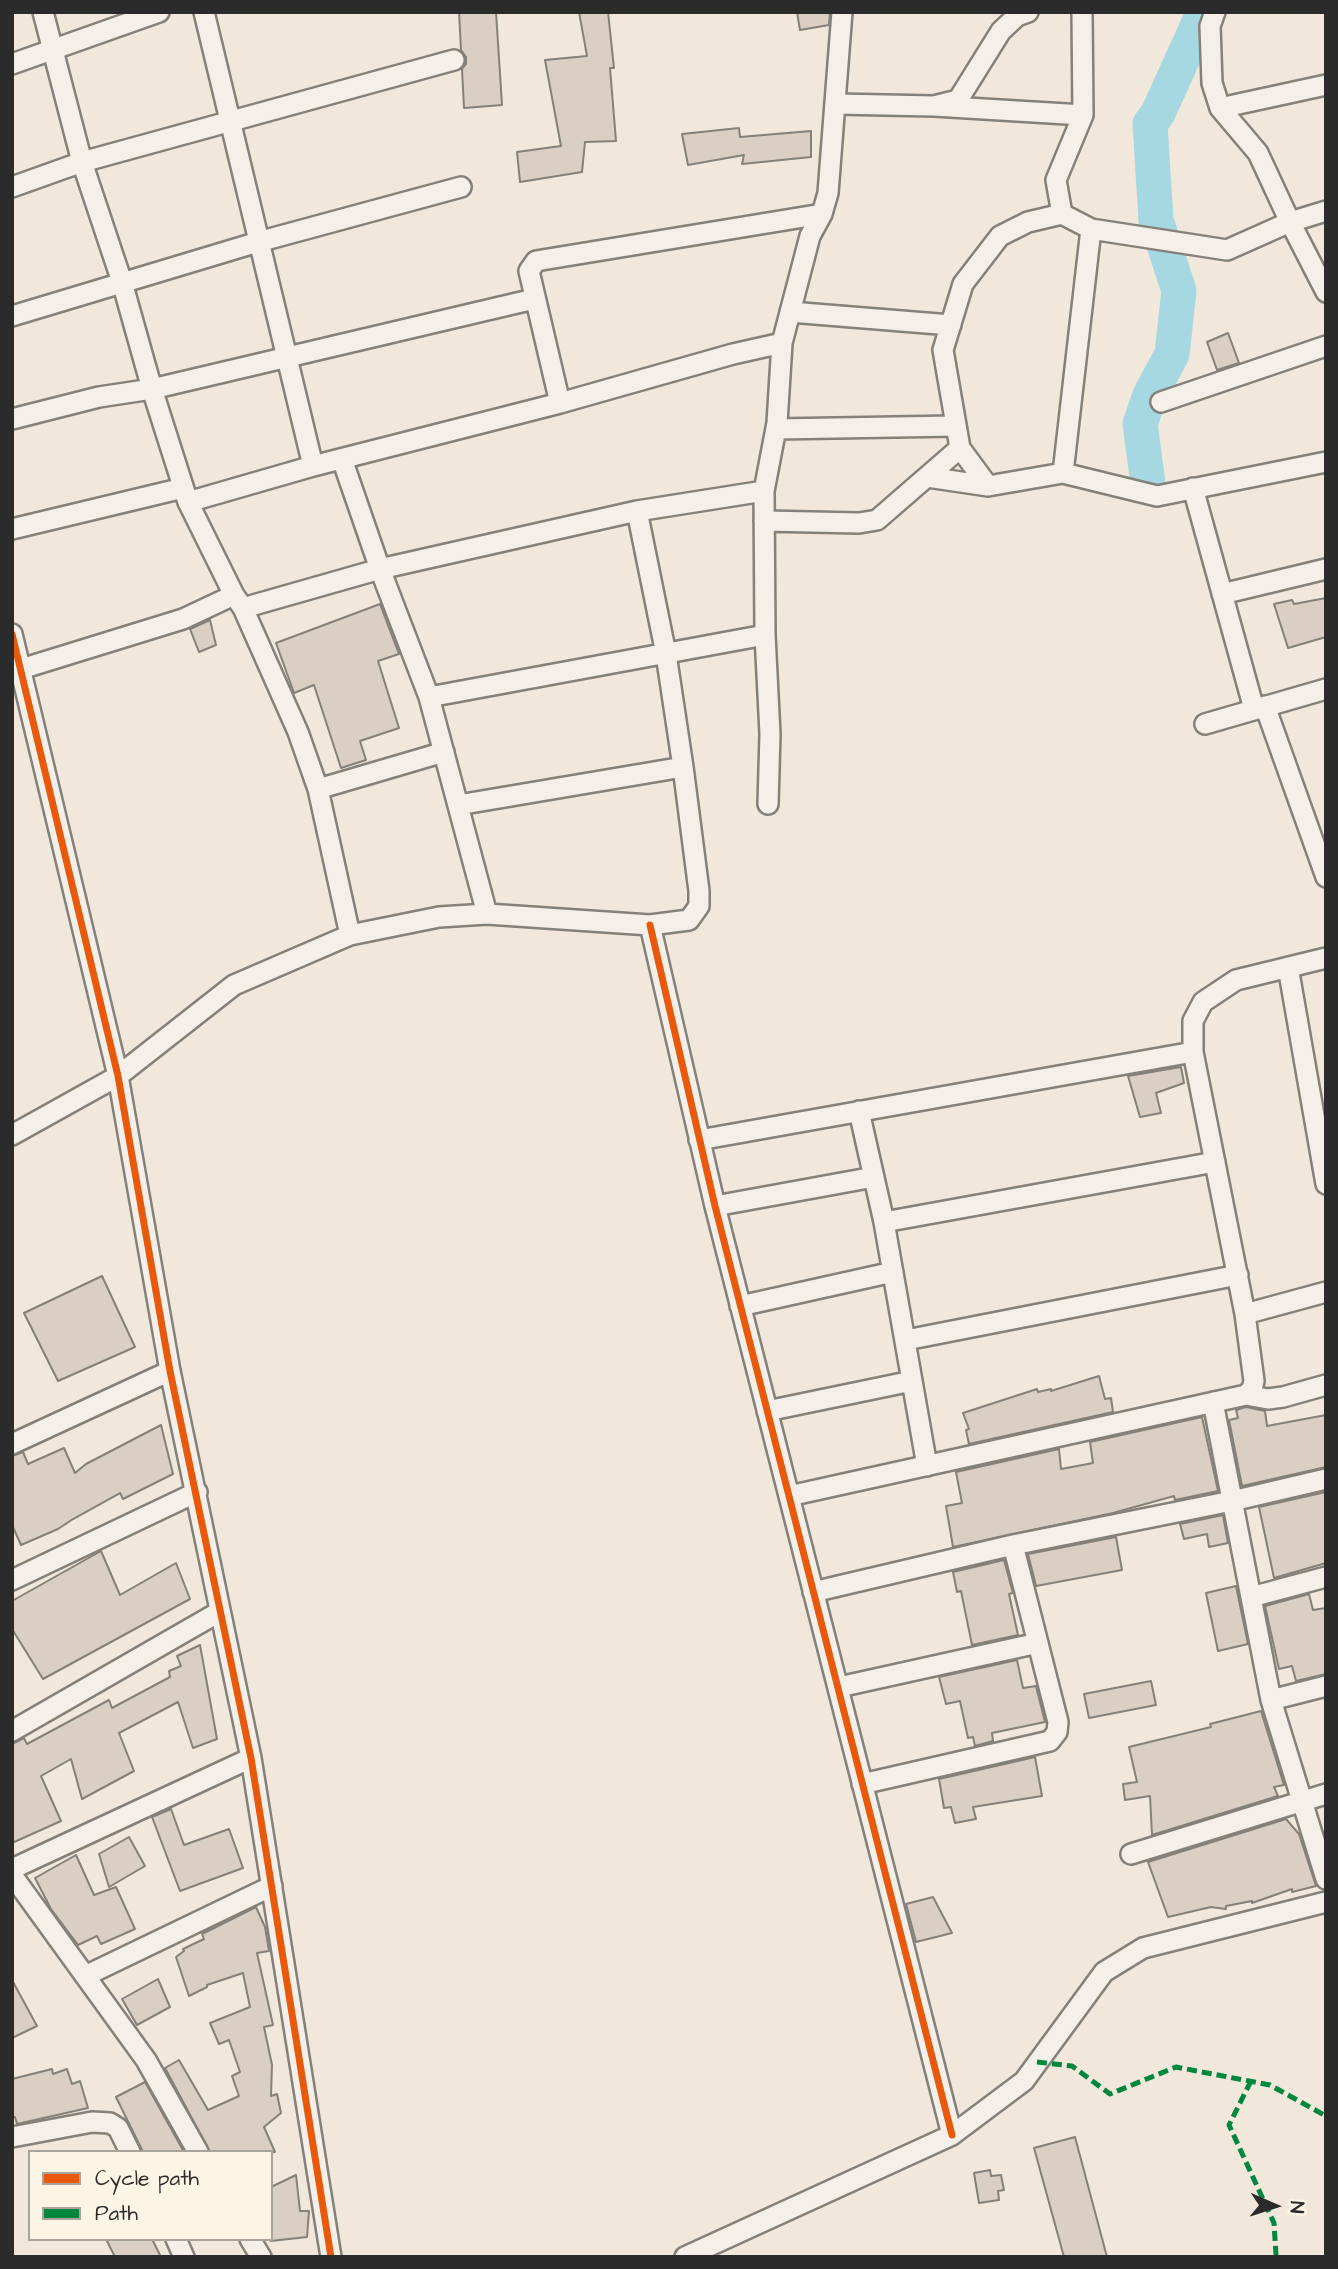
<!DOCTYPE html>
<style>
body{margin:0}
#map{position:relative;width:1338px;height:2269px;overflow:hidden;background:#f1e7db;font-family:"Architects Daughter",sans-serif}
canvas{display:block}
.frame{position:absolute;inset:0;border:14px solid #2b2b2b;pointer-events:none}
.legend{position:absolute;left:28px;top:2150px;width:245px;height:91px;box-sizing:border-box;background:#fcf5e5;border:2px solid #a8a49b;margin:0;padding:9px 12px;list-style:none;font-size:21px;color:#2b2b2b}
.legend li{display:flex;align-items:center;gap:14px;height:35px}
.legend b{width:35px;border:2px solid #a8a49b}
.north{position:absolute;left:1240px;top:2171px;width:70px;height:70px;-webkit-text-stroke:5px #fcf5e5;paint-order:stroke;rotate:93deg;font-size:19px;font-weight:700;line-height:28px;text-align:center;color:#2b2b2b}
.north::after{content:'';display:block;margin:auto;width:24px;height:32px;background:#2b2b2b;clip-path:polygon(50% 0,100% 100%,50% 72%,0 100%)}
</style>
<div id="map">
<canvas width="1338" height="2269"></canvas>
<div class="frame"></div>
<ul class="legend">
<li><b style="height:9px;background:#e8590c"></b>Cycle path</li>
<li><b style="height:9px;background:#00873e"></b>Path</li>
</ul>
<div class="north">N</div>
</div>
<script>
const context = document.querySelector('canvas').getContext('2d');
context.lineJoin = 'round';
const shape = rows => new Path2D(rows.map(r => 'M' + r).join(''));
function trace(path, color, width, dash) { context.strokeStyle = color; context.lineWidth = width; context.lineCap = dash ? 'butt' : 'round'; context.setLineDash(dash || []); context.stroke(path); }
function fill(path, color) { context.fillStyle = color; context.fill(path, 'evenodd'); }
trace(shape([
 [1202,16,1203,12]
]), '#a5d8e1', 6);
trace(shape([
 [1148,483,1140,424,1150,395,1172,354,1179,291,1156,220,1150,124,1158,113,1202,16]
]), '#a5d8e1', 35);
const building = shape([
 [459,12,496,12,502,105,464,108,462,69,466,64,466,57,461,50,459,12],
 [579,12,608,12,614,68,610,68,616,141,585,142,582,172,520,182,517,152,561,146,545,60,587,56,579,12],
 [797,12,830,12,829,25,800,30,797,12],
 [739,128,740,137,811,131,811,157,742,164,744,155,688,165,682,134,739,128],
 [1228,333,1239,363,1217,370,1207,342,1228,333],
 [1326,598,1326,637,1288,648,1274,604,1292,600,1294,604,1326,598],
 [380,604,399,654,378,661,399,728,360,741,366,760,341,768,314,685,294,693,276,643,380,604],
 [210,620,216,645,199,652,190,629,210,620],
 [1181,1067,1184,1083,1156,1093,1161,1113,1140,1117,1128,1076,1181,1067],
 [102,1276,135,1347,58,1381,24,1313,102,1276],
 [1099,1376,1105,1399,1111,1398,1113,1412,969,1444,966,1430,969,1429,963,1413,1037,1389,1038,1392,1051,1389,1051,1391,1099,1376],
 [1246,1407,1265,1411,1267,1426,1326,1415,1326,1467,1242,1486,1229,1420,1238,1418,1236,1410,1246,1407],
 [1202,1417,1218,1491,1175,1500,1174,1496,1113,1513,953,1547,946,1506,962,1503,956,1472,1059,1449,1061,1469,1093,1463,1090,1442,1202,1417],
 [161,1425,173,1474,123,1499,120,1493,73,1519,58,1529,21,1545,12,1525,12,1456,23,1452,28,1464,64,1448,75,1473,86,1464,161,1425],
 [1326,1492,1326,1563,1274,1578,1259,1507,1326,1492],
 [1223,1515,1228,1543,1209,1547,1207,1534,1184,1539,1180,1524,1223,1515],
 [1116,1537,1122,1570,1036,1586,1028,1554,1116,1537],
 [101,1551,120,1595,176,1563,190,1599,43,1679,12,1629,12,1601,101,1551],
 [1004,1560,1013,1593,1009,1594,1018,1635,972,1645,961,1591,957,1592,953,1572,1004,1560],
 [1236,1586,1248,1644,1218,1651,1206,1593,1236,1586],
 [1309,1594,1313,1610,1326,1608,1326,1674,1296,1681,1292,1666,1279,1669,1265,1606,1309,1594],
 [200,1645,217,1739,193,1748,178,1702,119,1733,134,1771,82,1799,71,1759,41,1776,61,1821,12,1843,12,1744,24,1738,27,1744,109,1700,112,1708,170,1677,169,1671,181,1666,177,1656,200,1645],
 [1017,1660,1023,1688,1036,1686,1045,1722,992,1733,993,1741,975,1746,973,1737,968,1738,960,1701,946,1704,939,1677,1017,1660],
 [1151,1681,1156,1705,1089,1718,1084,1694,1151,1681],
 [1261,1711,1284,1785,1274,1787,1278,1796,1152,1835,1150,1796,1125,1800,1123,1784,1137,1782,1129,1747,1211,1727,1210,1724,1261,1711],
 [1035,1757,1042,1796,973,1807,976,1819,955,1823,951,1807,944,1808,939,1779,1035,1757],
 [171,1809,184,1845,229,1829,243,1868,180,1891,152,1817,171,1809],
 [1286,1819,1299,1834,1316,1886,1292,1892,1292,1889,1252,1903,1252,1901,1226,1906,1226,1909,1211,1907,1168,1917,1148,1862,1286,1819],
 [129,1837,145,1866,109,1887,99,1854,129,1837],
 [76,1855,94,1895,116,1887,135,1929,101,1944,97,1936,78,1945,51,1909,35,1878,76,1855],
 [933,1897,952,1933,916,1942,906,1904,933,1897],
 [256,1907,265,1927,269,1951,257,1953,273,2025,264,2027,272,2065,271,2096,277,2094,281,2113,264,2127,275,2152,210,2152,165,2068,179,2060,208,2110,239,2096,232,2076,240,2072,229,2040,219,2044,210,2023,250,2007,243,1973,207,1985,207,1987,189,1996,176,1957,184,1951,183,1949,204,1939,202,1934,256,1907],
 [158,1979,170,2007,137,2025,122,1999,158,1979],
 [12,1980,37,2026,12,2038,12,1980],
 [52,2069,53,2074,67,2069,72,2084,80,2081,88,2108,17,2124,15,2117,12,2118,12,2079,52,2069],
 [145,2082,184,2152,143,2152,116,2097,145,2082],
 [1075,2137,1107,2257,1064,2257,1034,2148,1075,2137],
 [990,2170,991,2176,1001,2175,1004,2190,998,2191,999,2200,979,2203,974,2173,990,2170],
 [296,2175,300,2211,309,2211,307,2237,271,2241,271,2187,296,2175],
 [106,2239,152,2239,161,2257,115,2257,106,2239]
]);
fill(building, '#dacfc2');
trace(building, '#84807a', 2);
const minor = shape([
 [43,12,82,162,122,282,152,389,188,502,234,595,243,608,298,732,318,789,350,935],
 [204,12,313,466],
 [1082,12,1083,115],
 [1215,12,1210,26,1212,83,1220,108,1258,153,1290,222,1326,292],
 [12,64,159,12],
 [836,104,934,106,958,100,1001,31,1017,16,1028,12],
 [934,106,1083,115,1056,180,1062,214,1091,229,1227,250,1290,222,1326,211],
 [1220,108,1326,85],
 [12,187,82,162,454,60],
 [790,312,951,325],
 [12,316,258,242,461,187],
 [1161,402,1326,346],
 [560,403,529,271,536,261,822,214],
 [12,419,99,397,152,389,534,299],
 [776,429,955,426],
 [960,448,943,350,963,284,1000,236,1028,222,1062,214],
 [342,459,380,569,429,697,487,914],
 [1063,473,1157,496,1326,462],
 [927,477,988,486],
 [1193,488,1254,709],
 [188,502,313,466,560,403,733,354,782,343],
 [764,521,859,523,877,520,960,448,988,486,1063,473,1091,229],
 [12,529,183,488],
 [1222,594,1326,569],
 [243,608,380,569,637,511,764,491],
 [12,634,118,1076,170,1371,251,1758,331,2257],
 [21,669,183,619,234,595],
 [429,697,765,635],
 [1265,706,1326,877],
 [1205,724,1326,689],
 [318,789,444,752],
 [768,804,770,734,765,635,764,491,777,423,782,343,810,236,822,214,828,193,842,12],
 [458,805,683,767],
 [650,925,715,1206,952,2135],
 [1288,967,1326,1184],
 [859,1111,884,1222,927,1466],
 [12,1135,118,1076,234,985,350,935,439,917,487,914,650,925,689,920,699,906,699,891,683,767,666,654,637,511],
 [699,1140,1193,1052],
 [715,1206,874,1177],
 [884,1222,1215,1162],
 [740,1306,893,1272],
 [1245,1314,1326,1292],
 [906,1340,1238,1275],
 [1246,1395,1252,1389,1254,1381,1245,1314,1193,1052,1193,1021,1203,1002,1236,980,1326,958],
 [1213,1402,1271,1700,1326,1879],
 [767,1411,912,1381],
 [12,1444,170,1371],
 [789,1496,1246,1395,1268,1399,1283,1397,1326,1385],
 [12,1580,197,1492],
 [813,1592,1013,1545,1232,1501,1326,1479],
 [1251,1597,1326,1577],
 [839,1687,1038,1643],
 [1271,1700,1326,1686],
 [12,1731,219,1612],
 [862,1784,1050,1741,1057,1732,1058,1722,1013,1545],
 [1131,1854,1326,1794],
 [12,1869,251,1758],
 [12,1875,146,2060,198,2152],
 [85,1976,272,1886],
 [12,2137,92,2122,110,2123,118,2128,130,2152],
 [176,2239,184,2257],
 [250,2239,261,2257],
 [685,2257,952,2135,1024,2081,1104,1972,1143,1948,1326,1902]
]);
trace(minor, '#84807a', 24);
trace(minor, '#f4f0e9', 19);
trace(shape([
 [1037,2062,1072,2066,1110,2094,1176,2067,1270,2085,1326,2116],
 [1251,2081,1229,2125,1274,2223,1276,2255,1274,2257]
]), '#00873e', 5, [10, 5]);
trace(shape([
 [12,634,118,1076,170,1371,251,1758,331,2257],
 [650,925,715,1206,952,2135]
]), '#e8590c', 7);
</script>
